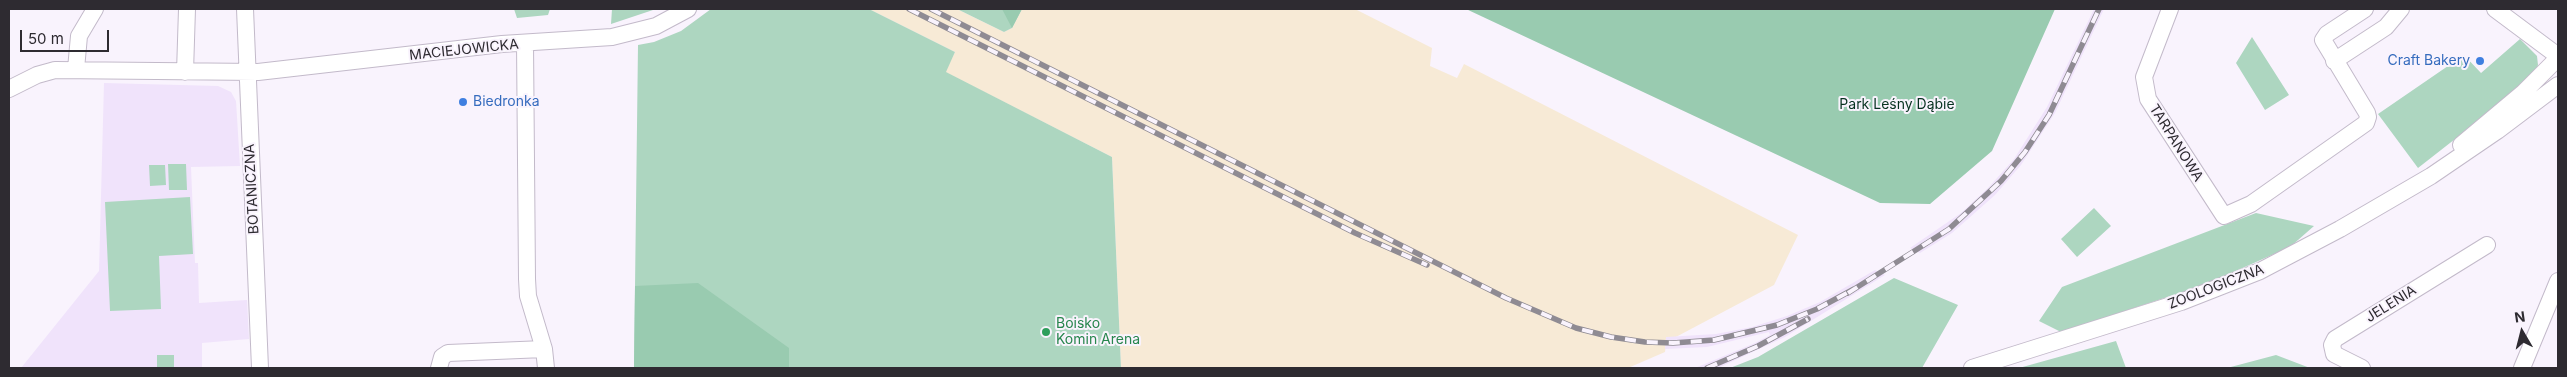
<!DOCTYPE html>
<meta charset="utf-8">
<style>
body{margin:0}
#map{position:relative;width:2567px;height:377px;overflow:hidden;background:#f9f3fd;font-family:Inter,sans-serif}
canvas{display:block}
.frame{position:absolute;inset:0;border:10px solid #2e2b31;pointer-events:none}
.north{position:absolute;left:2497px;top:307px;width:50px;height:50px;-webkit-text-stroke:4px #f9f3fd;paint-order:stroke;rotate:352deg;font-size:14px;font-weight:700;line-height:20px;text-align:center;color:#2e2b31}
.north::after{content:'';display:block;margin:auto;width:18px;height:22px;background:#2e2b31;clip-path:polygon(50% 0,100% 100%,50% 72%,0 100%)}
.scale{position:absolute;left:20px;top:30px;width:89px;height:22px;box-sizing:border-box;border:2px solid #2e2b31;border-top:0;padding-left:6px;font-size:15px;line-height:18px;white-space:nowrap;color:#2e2b31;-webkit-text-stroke:4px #f9f3fd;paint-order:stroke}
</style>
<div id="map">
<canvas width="2567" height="377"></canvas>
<div class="frame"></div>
<div class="north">N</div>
<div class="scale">50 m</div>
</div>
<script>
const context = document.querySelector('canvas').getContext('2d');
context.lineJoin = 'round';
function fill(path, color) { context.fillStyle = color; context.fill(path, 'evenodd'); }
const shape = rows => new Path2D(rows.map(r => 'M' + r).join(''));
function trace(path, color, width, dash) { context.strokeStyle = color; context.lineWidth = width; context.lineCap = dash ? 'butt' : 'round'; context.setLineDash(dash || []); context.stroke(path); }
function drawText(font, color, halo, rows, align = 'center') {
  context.font = font + ' Inter,sans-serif'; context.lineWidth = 4; context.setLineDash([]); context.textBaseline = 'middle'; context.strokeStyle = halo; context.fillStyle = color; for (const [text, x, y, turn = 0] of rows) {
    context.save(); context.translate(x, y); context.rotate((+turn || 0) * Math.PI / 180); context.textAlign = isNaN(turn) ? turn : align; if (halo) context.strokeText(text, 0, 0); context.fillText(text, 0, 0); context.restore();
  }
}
fill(shape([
 [869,9,957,9,1004,32,1012,28,1022,9,1355,9,1432,48,1430,66,1457,78,1464,64,1798,235,1774,285,1674,338,1667,337,1665,352,1628,368,1121,368,1112,157,945,72,955,52]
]), '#f7ead6');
fill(shape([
 [2094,9,2104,9,2055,113,2021,165,1995,195,1952,233,1920,253,1910,248,1961,213,1988,188,2014,159,2047,107],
 [104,83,218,86,231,92,236,101,240,166,191,167,195,263,198,263,199,303,247,300,249,339,202,343,202,368,21,368,99,271],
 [1875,270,1885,275,1785,337,1718,368,1695,368,1755,343,1770,335,1769,332,1707,347,1665,349,1666,337,1716,334,1752,327,1787,316,1820,302]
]), '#f0e3fb');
fill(shape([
 [514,9,550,9,548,15,517,18],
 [612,9,656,9,611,24],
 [711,9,869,9,955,52,946,72,1112,157,1121,368,634,368,638,45,654,42,681,31],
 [957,9,1022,9,1012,28,1004,32],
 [2252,37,2289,95,2265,110,2236,63],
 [2520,39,2537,56,2538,65,2533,78,2418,168,2378,114,2464,55,2481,73],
 [168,164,186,164,187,190,169,190],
 [149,165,165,165,166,185,150,186],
 [190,197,193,254,159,256,161,309,110,311,105,202],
 [2094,208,2111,226,2077,257,2061,239],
 [2256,213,2314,226,2290,247,2204,285,2061,332,2039,321,2062,287],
 [1894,278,1958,305,1922,368,1730,368,1758,357],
 [2116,341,2126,368,2019,368],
 [157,355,174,355,174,368,157,368],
 [2276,355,2310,368,2227,368]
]), '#add6c0');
fill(shape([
 [1002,9,1022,9,1012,28],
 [1466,9,2055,9,1992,151,1930,204,1880,203],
 [698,283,789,348,789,368,634,368,635,286]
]), '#99cbb0');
const minor = shape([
 [245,9,260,368],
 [2170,9,2144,77,2148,99,2224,216,2251,204,2366,123,2368,117,2367,113,2323,40,2327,34,2365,9],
 [2495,9,2558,56],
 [525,43,527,279,528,296,544,349],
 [2334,61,2386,27,2401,9],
 [76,69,79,36,95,9],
 [185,72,187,9],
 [9,89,37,75,55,70,258,72,502,44,612,37,656,26,688,9],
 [2461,145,2523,93,2558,58],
 [439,368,442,357,448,353,544,349,546,368],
 [1972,368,2181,302,2260,271,2340,229,2431,176,2497,131,2558,85],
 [2362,368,2334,354,2332,345,2335,339,2487,245],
 [2522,368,2558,281]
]);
trace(minor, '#c3baca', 18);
trace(minor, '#fff', 16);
const rail = shape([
 [909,9,1355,233,1427,265],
 [931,9,1506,298,1576,328,1611,337,1645,342,1673,343,1714,340,1777,325,1817,309,1854,289],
 [1848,293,1949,229,2001,181,2025,152,2049,115,2099,9],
 [1707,368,1758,346,1808,319]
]);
trace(rail, '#8f8b93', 5.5);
trace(rail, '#f9f3fd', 4, [11]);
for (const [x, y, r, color] of [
 [2480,61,5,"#3f7fe0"],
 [463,102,5,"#3f7fe0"],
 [1046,332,5,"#2e9e5b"]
]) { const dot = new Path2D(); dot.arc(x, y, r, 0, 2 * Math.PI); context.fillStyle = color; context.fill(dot); trace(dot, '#f9f3fd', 2); }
drawText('14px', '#2e2b31', '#f9f3fd', [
 ["MACIEJOWICKA",464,50,-6],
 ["TARPANOWA",2176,143,58],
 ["BOTANICZNA",252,189,-93],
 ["ZOOLOGICZNA",2216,287,-21],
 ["JELENIA",2391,304,-32]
]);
drawText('14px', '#366cbe', '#f9f3fd', [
 ["Craft Bakery",2470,61],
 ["Biedronka",473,102,"left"]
], 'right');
drawText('14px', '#073220', '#f9f3fd', [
 ["Park Leśny Dąbie",1897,105]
]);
drawText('14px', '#27864d', '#f9f3fd', [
 ["Boisko",1056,324],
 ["Komin Arena",1056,340]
], 'left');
</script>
